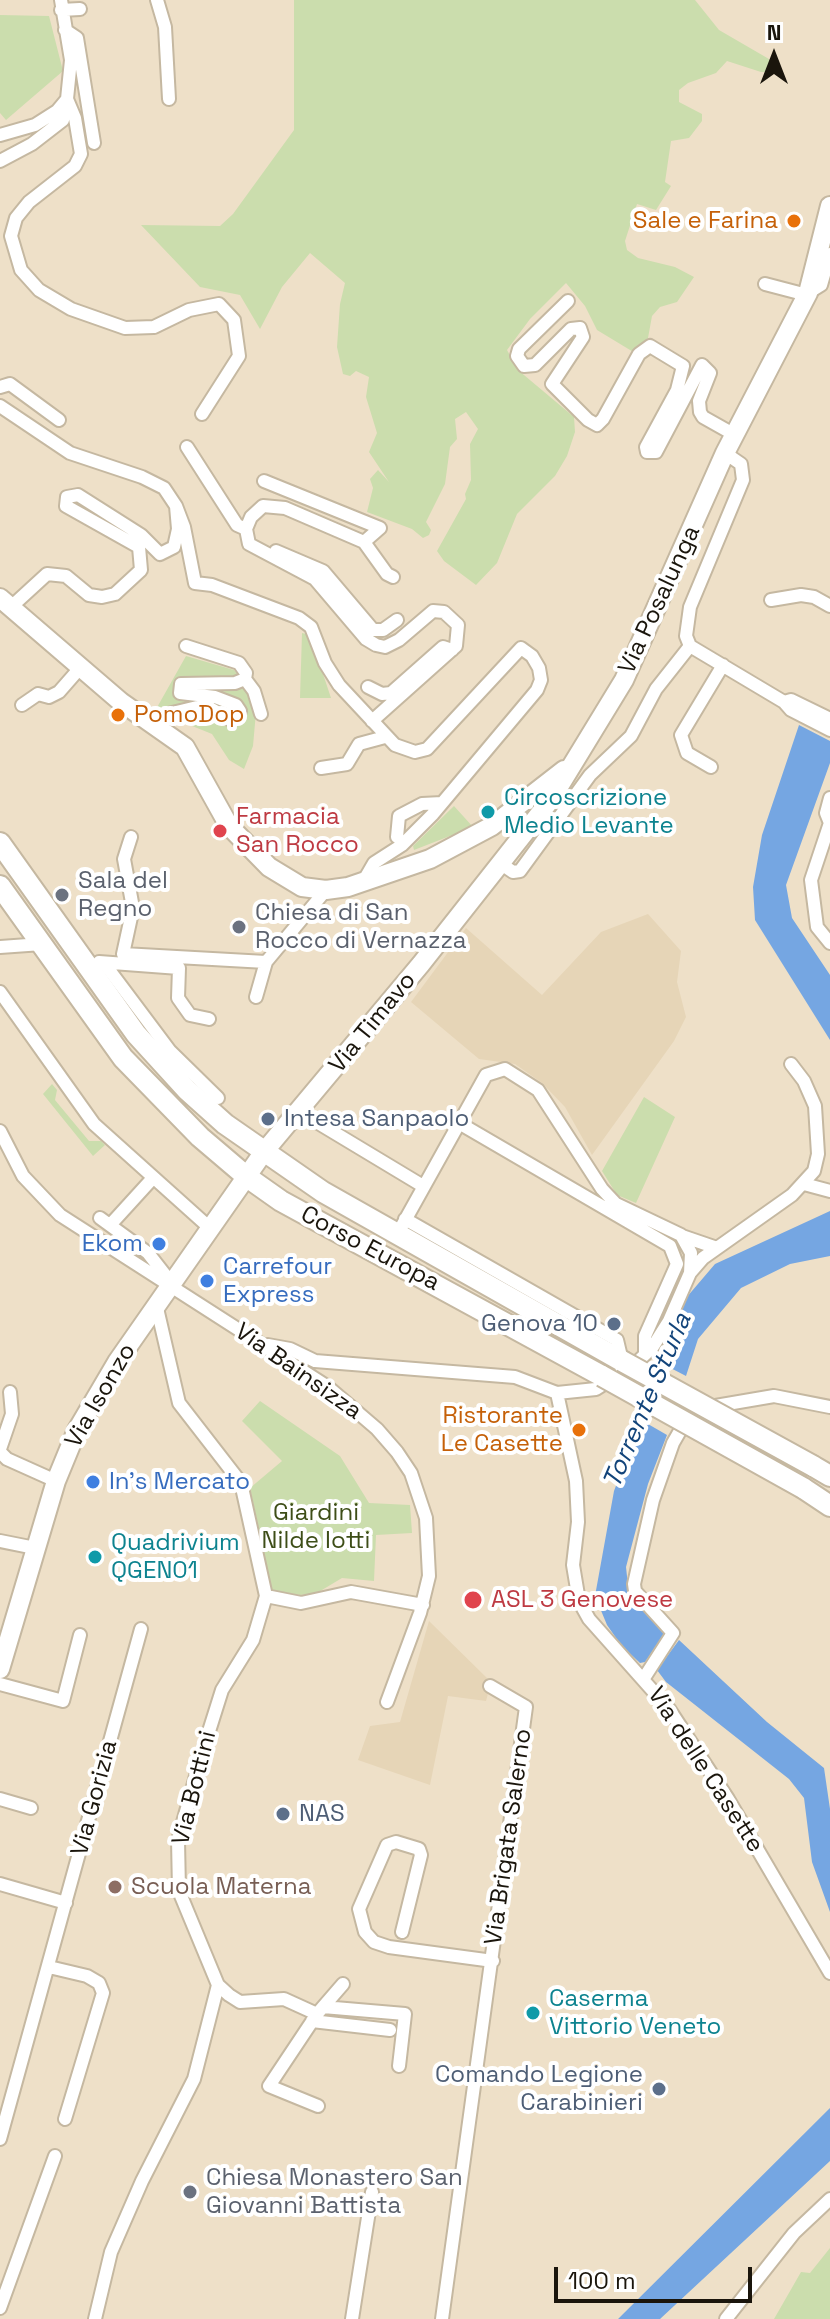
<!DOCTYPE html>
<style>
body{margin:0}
#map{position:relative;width:830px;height:2319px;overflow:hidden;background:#eee0c8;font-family:"Space Grotesk",sans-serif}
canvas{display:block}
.north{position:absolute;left:734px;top:16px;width:80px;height:80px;-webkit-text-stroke:6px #fff;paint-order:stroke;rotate:0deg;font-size:22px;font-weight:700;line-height:32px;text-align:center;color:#1a150c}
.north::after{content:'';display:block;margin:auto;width:28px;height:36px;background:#1a150c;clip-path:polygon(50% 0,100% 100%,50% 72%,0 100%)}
.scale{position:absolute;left:554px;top:2267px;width:198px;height:36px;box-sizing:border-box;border:4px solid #1a150c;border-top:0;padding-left:10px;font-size:24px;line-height:28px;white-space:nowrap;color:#1a150c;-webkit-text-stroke:6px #fff;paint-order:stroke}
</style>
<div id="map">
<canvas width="830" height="2319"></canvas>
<div class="north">N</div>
<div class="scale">100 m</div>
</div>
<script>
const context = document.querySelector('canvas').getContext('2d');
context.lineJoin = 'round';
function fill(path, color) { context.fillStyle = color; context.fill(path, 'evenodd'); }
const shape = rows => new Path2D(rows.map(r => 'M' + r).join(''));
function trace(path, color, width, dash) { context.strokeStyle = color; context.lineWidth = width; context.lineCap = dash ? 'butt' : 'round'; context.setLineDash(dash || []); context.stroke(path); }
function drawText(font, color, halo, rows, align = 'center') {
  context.font = font + ' "Space Grotesk",sans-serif'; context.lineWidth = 8; context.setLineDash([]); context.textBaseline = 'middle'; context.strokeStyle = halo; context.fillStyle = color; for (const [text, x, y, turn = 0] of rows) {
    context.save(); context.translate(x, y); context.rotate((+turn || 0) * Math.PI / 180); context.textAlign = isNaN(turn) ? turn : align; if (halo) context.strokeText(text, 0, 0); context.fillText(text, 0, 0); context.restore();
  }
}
fill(shape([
 [648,914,681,951,677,982,686,1017,674,1041,592,1155,565,1107,542,1083,515,1064,479,1059,411,1002,466,928,542,995,601,932],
 [429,1621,488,1679,490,1686,486,1701,448,1696,430,1785,358,1760,370,1726,400,1722]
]), '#e6d5b7');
fill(shape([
 [294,0,695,0,719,30,769,59,777,69,775,72,761,72,727,61,716,73,688,83,679,90,679,102,702,114,702,121,689,138,671,141,665,182,671,186,656,210,637,204,625,241,627,250,638,258,675,267,694,277,677,302,660,307,652,316,648,338,635,353,597,330,585,306,566,283,530,319,507,350,518,370,574,417,575,432,567,456,555,476,517,514,497,563,476,585,444,561,437,551,466,499,465,494,471,480,470,444,478,429,466,412,455,419,457,439,450,447,445,484,426,522,431,530,429,535,423,538,412,529,367,512,373,488,370,479,378,470,389,482,369,452,377,433,366,397,369,377,356,371,350,376,343,374,337,347,340,304,345,283,310,253,282,287,260,329,240,295,200,287,141,225,220,226,233,214,294,130],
 [0,15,49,16,63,71,6,120,0,113],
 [302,633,310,635,331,698,300,698],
 [186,656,234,670,245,683,256,712,253,746,244,769,229,760,212,734,155,711],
 [454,806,473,827,414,850,413,846],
 [52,1084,57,1090,55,1100,89,1141,101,1141,105,1145,93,1156,43,1094],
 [644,1097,675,1117,636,1203,617,1195,602,1171],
 [260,1401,340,1456,369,1503,410,1505,412,1533,376,1535,374,1581,342,1578,317,1593,300,1595,272,1590,250,1488,282,1461,242,1421],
 [830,2248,830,2319,774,2319,801,2272,810,2273]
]), '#cbddad');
fill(shape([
 [799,725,830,741,830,763,786,885,792,918,830,975,830,1040,755,920,753,887,762,835],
 [830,1211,830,1256,790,1264,741,1288,698,1339,686,1376,659,1362,686,1298,715,1264],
 [641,1420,667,1435,648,1484,626,1567,629,1595,665,1633,645,1662,640,1663,621,1645,607,1625,595,1596,614,1491],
 [679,1640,767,1722,824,1768,830,1809,830,1912,812,1862,804,1798,789,1779,666,1682,657,1670],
 [830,2108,830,2161,660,2319,618,2319]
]), '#75a6e2');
const street = shape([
 [157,0,165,27,169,99],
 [61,10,80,9],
 [65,30,77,38,94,143],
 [67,99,75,118,81,154,75,166,29,202,16,218,11,236,21,270,39,290,71,309,125,328,154,327,189,310,219,304,234,320,239,356,202,414],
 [0,135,35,125,57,111,67,99,71,60,61,0],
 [0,161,32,144,63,120,66,103],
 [765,284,807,295],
 [808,293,821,285,830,254],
 [568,301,519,349,517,356,524,366,535,365,571,329,580,328,583,337,552,384,588,420,597,425,603,419,639,354,650,346,683,366,677,390,646,447,647,452,656,452,702,365,710,373,699,401,700,412,703,417,735,435],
 [0,387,10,384,59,420],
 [0,406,70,453,142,477,164,488,176,506,178,529,174,547,160,554,141,535,78,495,67,497,66,506,139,547,141,570,115,594,102,597,89,595,66,576,47,574,11,607],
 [187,447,237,525,246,529],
 [725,453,741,464,743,480,690,607,686,636,690,646,784,702,791,700,830,719],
 [264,481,380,528,364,542],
 [176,506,184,527,195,583,212,585,299,618,311,627,325,663,339,685,395,745,415,752,427,749,521,648,532,656,539,668,541,680,537,690,433,814,402,845,374,863,363,882],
 [276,551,323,571,373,630,383,630,397,620],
 [771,600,801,595,814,597,830,606],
 [245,679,254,691,261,714],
 [368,687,382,694,391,693,443,647,452,650],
 [784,702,791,710,830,730],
 [22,705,38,694,49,697,59,692,80,668],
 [372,721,456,646,458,625,444,612,433,611,399,640,385,647,376,645,366,639,315,579,249,544,246,529,251,517,263,506,285,508,364,542,387,574,393,577],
 [154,724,168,714,197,707,208,707,229,719,238,716,240,711,236,705,215,697,180,693,181,684,235,683,245,679,246,673,239,663,186,646],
 [711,767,687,753,681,735,723,665],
 [321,768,347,764,359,744,385,737],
 [830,798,826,813,830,823,811,880,817,927,830,943],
 [131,837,124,859,133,908,123,954,266,962],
 [397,837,399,816,422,804,442,803],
 [500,863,513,872,520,871,590,775,631,736,656,689,690,646],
 [0,947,42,944],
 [99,962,179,968,178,998,190,1015,209,1019],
 [104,963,170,1051,218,1098],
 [0,992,94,1124,211,1229],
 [256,997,266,962,326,890],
 [300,1112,423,1186],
 [459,1123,670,1246,677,1264,645,1336,645,1352],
 [0,1131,23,1176,60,1215,328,1387,377,1429,397,1452,411,1473,426,1518,429,1576,420,1613,387,1702],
 [804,1184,830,1191],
 [100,1218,148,1253,173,1285],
 [405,1219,617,1340,622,1361],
 [111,1224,152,1179],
 [398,1233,486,1075,505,1069,538,1090,602,1189,616,1204,681,1235,691,1253,690,1273],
 [682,1236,717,1248],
 [157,1308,179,1403,241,1483,266,1596,253,1640,222,1690,205,1744,178,1840,179,1891,218,1985,229,1995,240,2002,284,1999,317,2014],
 [268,1345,290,1349,315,1361,515,1377,557,1393,576,1481,578,1522,573,1565,579,1601,589,1619,669,1709,728,1799,830,1973],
 [557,1393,596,1389,634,1365,652,1348,669,1321,690,1273,703,1258,792,1195,814,1171,818,1154,815,1106,804,1081,791,1064],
 [0,1449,12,1414,10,1392],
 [0,1452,7,1459,56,1481],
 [0,1541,35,1548],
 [266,1596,301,1603,351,1592,423,1605],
 [644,1678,673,1633,635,1591,634,1584,653,1500,673,1443,692,1410,774,1396,830,1407],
 [0,1684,63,1701,80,1635],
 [0,1799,31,1808],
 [0,1884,66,1903],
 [402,1932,421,1855,419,1849,396,1842,387,1845,359,1909,365,1932,374,1942,389,1947,493,1961],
 [49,1967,87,1976,99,1983,103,1993,65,2119],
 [323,2007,405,2014,399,2066],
 [312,2021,390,2030],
 [318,2106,269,2086,317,2014,343,1984],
 [0,2139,141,1629],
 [0,2308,55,2156],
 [95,2319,111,2252,142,2181,194,2079,218,1985],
 [352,2319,372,2192],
 [442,2319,526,1707,490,1686],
 [726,2319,794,2233,830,2199]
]);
const secondary = shape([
 [0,598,121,702,185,747,229,826,269,867,302,887,326,890,348,887,430,859,492,826,564,770],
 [0,1669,56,1481,77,1430,117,1362,263,1153,421,964,552,798,624,680,725,453,808,293,830,206]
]);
const primary = shape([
 [0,843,136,1034,187,1090,225,1124,323,1192,622,1361],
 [0,886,123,1058,200,1137,247,1177,281,1201,602,1376],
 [813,1466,830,1476],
 [803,1488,830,1506]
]);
trace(street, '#c5b8a1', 16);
trace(secondary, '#c5b8a1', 22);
trace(primary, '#c5b8a1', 24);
trace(street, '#fff', 12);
trace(secondary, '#fff', 18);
trace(primary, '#fff', 20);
const primaryBridge = shape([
 [622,1361,813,1466],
 [602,1376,803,1488]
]);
trace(primaryBridge, '#c5b8a1', 24, []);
trace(primaryBridge, '#fff', 20);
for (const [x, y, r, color] of [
 [794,221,8,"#e8710a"],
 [118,715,8,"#e8710a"],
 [488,812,8,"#0f9aa8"],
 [220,831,8,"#e0444e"],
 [62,895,8,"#6b7280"],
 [239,927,8,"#6b7280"],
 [268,1119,8,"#5c6f8a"],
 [159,1244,8,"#3f7fe0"],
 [207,1281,8,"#3f7fe0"],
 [614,1324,8,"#5c6f8a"],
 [579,1430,8,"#e8710a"],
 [93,1482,8,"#3f7fe0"],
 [95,1557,8,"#0f9aa8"],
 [473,1600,10,"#e0444e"],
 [283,1814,8,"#5c6f8a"],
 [115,1887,8,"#8d6e63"],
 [533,2013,8,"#0f9aa8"],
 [659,2089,8,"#5c6f8a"],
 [190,2192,8,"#6b7280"]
]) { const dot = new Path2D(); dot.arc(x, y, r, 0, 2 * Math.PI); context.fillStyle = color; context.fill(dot); trace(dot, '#fff', 3); }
drawText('24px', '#c56008', '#fff', [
 ["Sale e Farina",778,221],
 ["PomoDop",134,715,"left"],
 ["Ristorante",563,1416],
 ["Le Casette",563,1444]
], 'right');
drawText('24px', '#1a150c', '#fff', [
 ["Via Posalunga",660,600,-65],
 ["Via Timavo",373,1023,-51],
 ["Corso Europa",370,1249,28],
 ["Via Bainsizza",298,1372,35],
 ["Via Isonzo",101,1396,-60],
 ["Via delle Casette",705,1770,57],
 ["Via Bottini",195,1788,-76],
 ["Via Gorizia",95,1798,-75],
 ["Via Brigata Salerno",509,1837,-82]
]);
drawText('24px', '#0d838f', '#fff', [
 ["Circoscrizione",504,798],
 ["Medio Levante",504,826],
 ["Quadrivium",111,1543],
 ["QGEN01",111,1571],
 ["Caserma",549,1999],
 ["Vittorio Veneto",549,2027]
], 'left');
drawText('24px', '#be3a42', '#fff', [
 ["Farmacia",236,817],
 ["San Rocco",236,845],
 ["ASL 3 Genovese",491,1600]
], 'left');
drawText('24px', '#5b616d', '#fff', [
 ["Sala del",78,881],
 ["Regno",78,909],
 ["Chiesa di San",255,913],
 ["Rocco di Vernazza",255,941],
 ["Chiesa Monastero San",206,2178],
 ["Giovanni Battista",206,2206]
], 'left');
drawText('24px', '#4e5e75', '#fff', [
 ["Intesa Sanpaolo",284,1119],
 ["Genova 10",598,1324,"right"],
 ["NAS",299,1814],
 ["Comando Legione",643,2075,"right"],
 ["Carabinieri",643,2103,"right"]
], 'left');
drawText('24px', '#366cbe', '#fff', [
 ["Ekom",143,1244,"right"],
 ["Carrefour",223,1267],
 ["Express",223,1295],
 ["In's Mercato",109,1482]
], 'left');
drawText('24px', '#3e4e18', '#fff', [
 ["Giardini",316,1513],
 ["Nilde Iotti",316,1541]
]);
drawText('24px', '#785e54', '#fff', [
 ["Scuola Materna",131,1887]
], 'left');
drawText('italic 26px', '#12447a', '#fff', [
 ["Torrente Sturla",648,1401,-67]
]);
</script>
